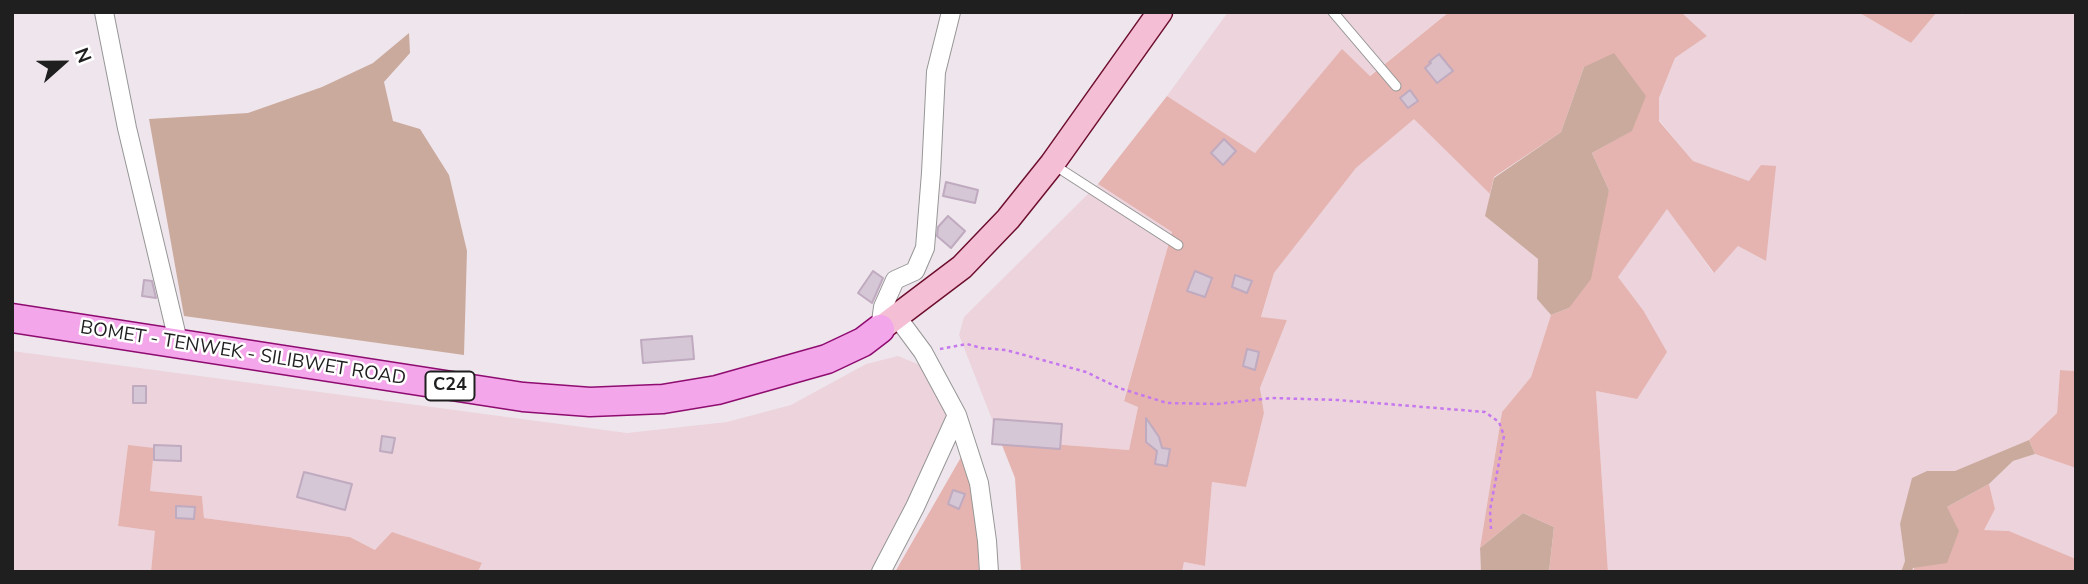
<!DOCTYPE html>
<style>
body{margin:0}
#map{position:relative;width:2088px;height:584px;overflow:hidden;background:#efe6ed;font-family:"Nunito Sans",sans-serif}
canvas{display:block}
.frame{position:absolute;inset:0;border:14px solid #1f1f1f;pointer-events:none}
.north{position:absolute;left:28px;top:28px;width:70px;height:70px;-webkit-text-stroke:5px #fff;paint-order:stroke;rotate:69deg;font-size:19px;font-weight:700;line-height:28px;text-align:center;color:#1f1f1f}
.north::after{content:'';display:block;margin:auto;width:24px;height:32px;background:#1f1f1f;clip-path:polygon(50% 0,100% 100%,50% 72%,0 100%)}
</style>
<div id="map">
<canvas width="2088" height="584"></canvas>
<div class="frame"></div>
<div class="north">N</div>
</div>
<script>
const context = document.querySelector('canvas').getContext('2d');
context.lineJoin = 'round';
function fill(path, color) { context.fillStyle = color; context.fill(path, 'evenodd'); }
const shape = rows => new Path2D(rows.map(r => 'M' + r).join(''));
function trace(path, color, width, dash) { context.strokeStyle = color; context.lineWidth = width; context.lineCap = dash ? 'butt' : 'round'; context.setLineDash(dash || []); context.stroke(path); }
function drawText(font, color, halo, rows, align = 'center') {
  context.font = font + ' "Nunito Sans",sans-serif'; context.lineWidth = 5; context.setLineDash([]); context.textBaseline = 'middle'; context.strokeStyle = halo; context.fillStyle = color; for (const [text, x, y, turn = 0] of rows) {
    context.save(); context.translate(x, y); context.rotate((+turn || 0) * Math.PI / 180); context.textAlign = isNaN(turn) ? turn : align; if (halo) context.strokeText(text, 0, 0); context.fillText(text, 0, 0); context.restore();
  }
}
fill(shape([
 [1228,12,1449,12,1369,76,1342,50,1255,153,1167,96],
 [1681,12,1858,12,1911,43,1937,12,1959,12,1962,15,1965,12,2076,12,2076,371,2060,370,2057,413,2029,440,1955,472,1927,471,1900,524,1905,561,1901,572,1608,572,1596,391,1637,399,1643,310,1618,277,1667,208,1713,273,1738,246,1766,261,1749,181,1693,161,1659,120,1659,98,1675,58,1707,36],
 [1414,118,1490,194,1486,217,1538,259,1537,299,1551,315,1531,377,1502,412,1480,548,1481,572,1182,572,1184,562,1205,566,1212,482,1246,487,1264,413,1260,388,1287,320,1261,318,1274,273,1356,168],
 [1098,184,1172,232,1124,400,1138,406,1129,450,1000,440,959,335,964,317],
 [12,351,627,433,727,422,791,405,866,364,898,356,920,365,948,413,912,500,871,572,478,572,482,564,375,550,350,537,204,518,202,496,150,491,128,445,118,526,156,531,151,572,12,572],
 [2035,454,2076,468,2076,559,2009,531,1983,530,1995,509,1989,484,2013,461]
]), '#ecd3dc');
fill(shape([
 [1449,12,1681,12,1707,36,1675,58,1659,98,1659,121,1693,161,1749,181,1761,165,1776,166,1766,261,1738,246,1714,273,1667,209,1618,277,1643,310,1667,352,1637,399,1596,391,1608,572,1549,572,1554,527,1523,513,1480,548,1502,412,1531,377,1551,315,1569,308,1609,190,1592,153,1631,131,1584,67,1561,132,1494,177,1490,194,1414,119,1356,168,1274,273,1261,317,1287,320,1260,388,1264,413,1246,487,1212,482,1205,566,1184,562,1182,572,1021,572,1015,478,1000,440,1129,450,1138,407,1124,401,1172,232,1098,184,1167,96,1255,153,1342,49,1370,76],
 [1858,12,1937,12,1911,43],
 [2060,370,2076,371,2076,468,2035,454,2029,440,2057,413],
 [128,445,154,448,150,491,202,496,204,518,350,537,375,550,392,532,482,563,478,572,151,572,155,531,118,526],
 [964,452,976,499,979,572,895,572],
 [1989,484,1995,509,1984,530,2009,531,2076,559,2076,572,1912,572,1947,507]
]), '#e5b4b0');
fill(shape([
 [409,33,410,53,384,82,393,121,420,129,449,175,467,251,464,355,184,316,149,119,248,113,322,87,373,63],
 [1614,53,1646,96,1632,131,1592,153,1609,190,1591,279,1569,308,1551,315,1537,299,1538,259,1485,216,1494,178,1561,132,1584,67],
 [2029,440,2035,454,2013,461,1989,484,1947,507,1959,531,1947,563,1913,568,1912,572,1901,572,1905,561,1900,524,1912,478,1927,471,1955,471],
 [1523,513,1554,527,1549,572,1481,572,1480,548]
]), '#cbaa9e');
const building = shape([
 [1439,54,1453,71,1437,83,1425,68,1431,63,1429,62,1439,54],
 [1410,90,1418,101,1408,108,1400,98,1410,90],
 [1224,139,1236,151,1223,165,1211,153,1224,139],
 [946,182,978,190,975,203,943,196,946,182],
 [948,216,965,231,951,248,937,236,938,227,948,216],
 [873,271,883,278,872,303,858,293,873,271],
 [1195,271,1212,278,1205,297,1187,291,1195,271],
 [1235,275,1252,281,1247,293,1232,287,1235,275],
 [144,280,152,281,156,298,142,296,144,280],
 [692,336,694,359,643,363,641,340,692,336],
 [1247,349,1259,352,1255,370,1243,366,1247,349],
 [133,386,146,386,146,403,133,403,133,386],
 [1146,418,1159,437,1162,448,1170,449,1167,466,1155,464,1157,451,1146,442,1146,418],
 [994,419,1062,424,1060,449,992,444,994,419],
 [382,436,395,438,392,453,380,451,382,436],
 [154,445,181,446,181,461,154,460,154,445],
 [304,472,352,484,345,510,297,497,304,472],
 [953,490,965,494,959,509,948,504,953,490],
 [176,506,195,507,194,519,176,518,176,506]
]);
fill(building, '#d5c7d5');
trace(building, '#bfaabf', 2);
const service = shape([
 [1333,12,1396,86],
 [1054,165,1178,245]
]);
const minor = shape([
 [104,12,127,128,179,345],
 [897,317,923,352,957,415,979,483,987,541,989,572],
 [880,329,883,307,895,280,915,271,925,248,931,173,936,72,951,12],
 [881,572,915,507,957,415]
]);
const secondary = shape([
 [880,329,962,267,1008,219,1052,164,1160,12]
]);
const primary = shape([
 [12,318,523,397,590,402,663,399,717,390,827,359,863,342,880,329]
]);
trace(service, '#969696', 11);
trace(minor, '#969696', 20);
trace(secondary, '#6e0e2e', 27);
trace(primary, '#8e0c70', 31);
trace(shape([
 [940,349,967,344,981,348,1006,350,1086,372,1119,388,1167,403,1217,404,1272,398,1338,400,1485,412,1499,422,1504,436,1490,510,1491,529]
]), '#c678ee', 2.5, [3.5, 3.5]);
trace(service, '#fff', 9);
trace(minor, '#fff', 18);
trace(secondary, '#f4bfd4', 24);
trace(primary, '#f4a6ea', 28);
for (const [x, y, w] of [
 [450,386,49]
]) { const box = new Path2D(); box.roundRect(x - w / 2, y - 14.5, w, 29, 5); context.fillStyle = '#fff'; context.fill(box); trace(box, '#1f1f1f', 2); }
drawText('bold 18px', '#1f1f1f', null, [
 ["C24",450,386]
]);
drawText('19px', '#1f1f1f', '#fff', [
 ["BOMET - TENWEK - SILIBWET ROAD",243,354,9]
]);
</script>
